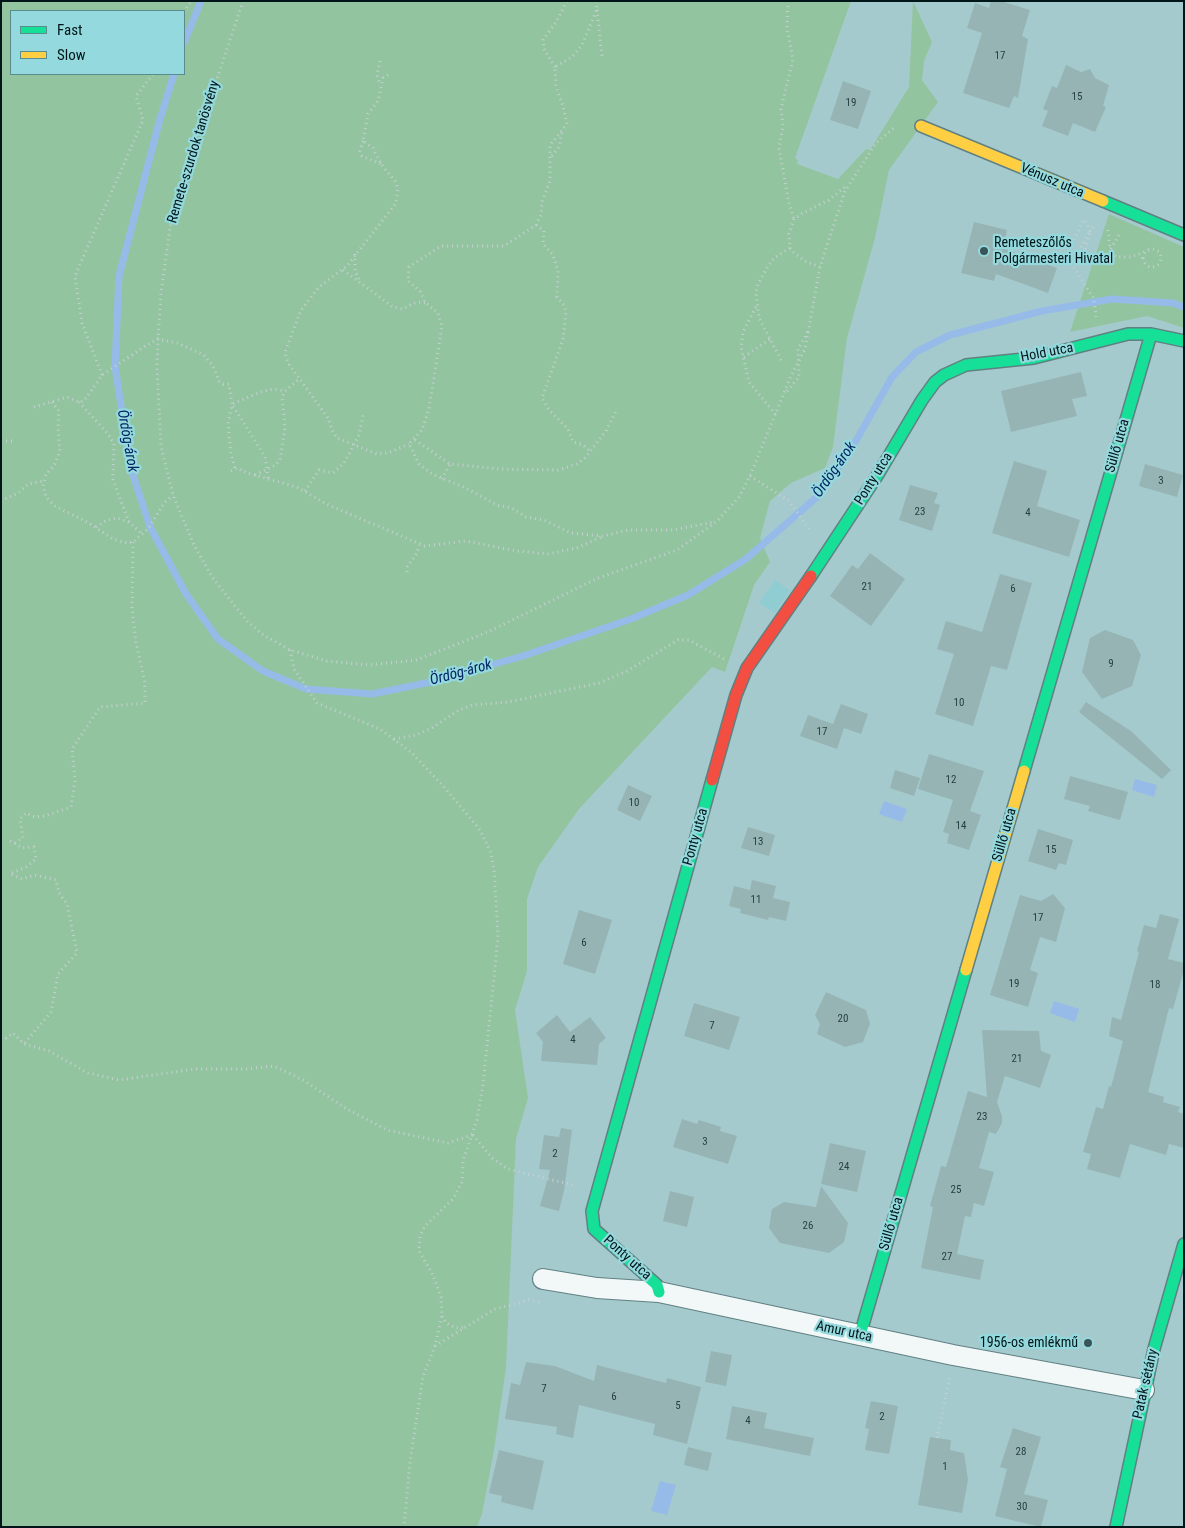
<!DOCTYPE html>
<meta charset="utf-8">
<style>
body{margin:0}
#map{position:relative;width:1185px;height:1528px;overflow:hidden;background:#a5cacd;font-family:"Roboto Condensed",sans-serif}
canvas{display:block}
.frame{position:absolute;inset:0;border:2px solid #001618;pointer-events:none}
.legend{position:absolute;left:10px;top:10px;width:175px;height:65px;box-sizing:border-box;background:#94d9de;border:1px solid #598b8f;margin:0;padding:6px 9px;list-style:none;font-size:15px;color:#001618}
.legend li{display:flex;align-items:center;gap:10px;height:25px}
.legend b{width:25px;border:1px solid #598b8f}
</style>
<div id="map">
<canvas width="1185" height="1528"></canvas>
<div class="frame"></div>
<ul class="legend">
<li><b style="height:6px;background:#16e098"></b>Fast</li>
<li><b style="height:6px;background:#ffcf43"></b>Slow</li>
</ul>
</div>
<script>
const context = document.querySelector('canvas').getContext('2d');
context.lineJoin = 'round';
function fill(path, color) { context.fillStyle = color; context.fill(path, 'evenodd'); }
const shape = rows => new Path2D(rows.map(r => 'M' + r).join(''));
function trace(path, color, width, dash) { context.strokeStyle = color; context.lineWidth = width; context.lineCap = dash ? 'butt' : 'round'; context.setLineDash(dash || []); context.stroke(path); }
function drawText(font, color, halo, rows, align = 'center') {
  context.font = font + ' "Roboto Condensed",sans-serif'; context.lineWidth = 4.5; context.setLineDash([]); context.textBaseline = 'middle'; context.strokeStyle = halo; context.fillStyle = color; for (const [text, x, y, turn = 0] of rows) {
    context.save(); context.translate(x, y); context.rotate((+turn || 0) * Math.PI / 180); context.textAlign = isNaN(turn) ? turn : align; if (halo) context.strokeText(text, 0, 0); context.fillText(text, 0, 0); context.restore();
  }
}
fill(shape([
 [775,580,790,590,775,613,759,603]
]), '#90cdd2');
fill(shape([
 [1,1,851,1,795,158,798,160,797,164,838,179,866,149,870,150,909,87,913,1,932,42,924,61,922,80,938,102,889,170,875,238,847,338,833,447,825,468,791,483,770,501,760,538,770,562,754,585,725,672,712,667,579,809,538,867,527,899,527,971,515,1010,528,1098,516,1139,506,1368,494,1450,482,1514,477,1527,1,1527],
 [11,11,184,11,184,74,11,74],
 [1109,214,1184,247,1184,328,1147,316,1070,332]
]), '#93c4a0');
fill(shape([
 [1135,779,1157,785,1154,797,1132,790],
 [884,801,907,809,902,822,879,814],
 [1054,1001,1079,1009,1075,1022,1050,1013],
 [660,1481,676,1485,667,1515,651,1511]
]), '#97bbe8');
trace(shape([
 [184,43,201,1],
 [174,74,160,119,119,276,115,367,131,469,150,527,186,594,218,639,263,671,306,689,372,694,431,682,523,656,631,619,688,595,746,559,817,497,848,455,892,377,916,352,950,335,1042,311,1112,299,1173,303,1184,307]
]), '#97bbe8', 7);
fill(shape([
 [991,1,1001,1,1030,10,1022,36,1028,39,1018,98,1014,96,1009,108,963,93,982,33,967,28,975,3,989,8],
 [1066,65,1081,72,1090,69,1095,78,1109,85,1103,106,1106,107,1095,132,1073,123,1068,136,1042,126,1048,111,1043,109,1052,86,1057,88],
 [843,81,871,91,858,129,830,120],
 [974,222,1007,230,1003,248,1057,268,1048,293,996,274,994,281,961,273],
 [1081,372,1087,396,1072,399,1077,416,1011,432,1001,391],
 [1014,461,1047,471,1037,506,1080,520,1069,557,992,533],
 [1145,464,1183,475,1177,497,1139,486],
 [910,485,938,493,934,503,940,505,932,531,899,520],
 [870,553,905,579,871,626,830,596,852,565,858,569],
 [1000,574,1032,583,1007,670,991,666,973,726,935,714,954,654,937,649,946,621,982,632],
 [1105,630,1133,640,1141,655,1132,686,1102,699,1082,672,1090,638],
 [1086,702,1131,731,1171,770,1162,779,1079,712],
 [841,704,868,714,861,734,844,728,837,749,800,736,808,715,833,724],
 [929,754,984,771,970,811,981,815,969,850,947,843,949,834,943,832,953,800,918,789],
 [895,770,920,778,914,796,890,788],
 [1070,776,1128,792,1120,820,1088,811,1090,806,1064,799],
 [628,785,652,796,640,821,617,810],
 [748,827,775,835,769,856,741,848],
 [1038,829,1073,840,1066,865,1059,863,1056,870,1028,861],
 [752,880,776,886,773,898,790,902,786,921,769,917,768,920,740,913,741,909,729,906,734,886,750,890],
 [1053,894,1065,908,1056,942,1040,937,1030,970,1038,973,1028,1007,990,995,1020,895,1041,901],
 [579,910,612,920,595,974,563,964],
 [1160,914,1179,919,1168,959,1184,963,1184,970,1173,1009,1169,1008,1148,1092,1164,1097,1163,1102,1180,1107,1178,1112,1184,1114,1184,1148,1169,1144,1166,1155,1130,1144,1120,1178,1087,1169,1091,1154,1083,1152,1096,1107,1103,1109,1109,1086,1111,1087,1123,1041,1109,1036,1112,1017,1121,1020,1139,952,1137,951,1144,925,1156,928],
 [826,992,866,1010,870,1024,863,1042,845,1047,817,1034,820,1024,815,1015],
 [694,1003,740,1017,729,1050,684,1036],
 [557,1015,570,1032,590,1017,606,1038,599,1044,597,1065,541,1061,543,1042,536,1033],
 [982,1030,1039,1031,1041,1051,1051,1055,1040,1088,1005,1076,997,1102,1002,1116,1002,1123,996,1134,989,1132,979,1168,994,1172,984,1206,974,1203,971,1217,965,1216,957,1254,984,1260,980,1280,921,1268,933,1207,930,1206,941,1166,946,1167,968,1091,987,1097],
 [682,1119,697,1124,699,1120,721,1127,720,1131,737,1136,728,1164,673,1147],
 [561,1128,572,1130,564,1191,559,1211,540,1206,550,1170,539,1169,544,1135,559,1137],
 [830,1143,866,1151,857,1192,821,1184],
 [821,1186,848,1223,844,1242,829,1253,780,1243,769,1228,772,1209,784,1202,816,1207],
 [670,1191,694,1197,687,1227,663,1221],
 [711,1351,732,1355,726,1386,705,1382],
 [526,1362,555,1366,594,1381,597,1365,666,1383,667,1378,701,1387,687,1444,653,1435,655,1424,579,1405,573,1438,556,1434,557,1427,505,1419,511,1383,520,1385],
 [871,1401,898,1406,889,1454,865,1450,869,1429,865,1428],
 [732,1406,767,1413,764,1428,814,1438,810,1456,726,1439],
 [1013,1428,1041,1437,1024,1494,1048,1500,1041,1527,995,1516,1007,1469,1000,1467],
 [930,1437,951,1440,950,1450,964,1453,968,1480,962,1513,918,1505],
 [688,1447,712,1453,708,1471,684,1465],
 [499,1450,544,1461,533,1510,501,1502,502,1496,489,1493]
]), '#97b4b4');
const street = shape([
 [543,1279,597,1288,659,1292,953,1355,1144,1390]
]);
const fast = shape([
 [1103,201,1184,235],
 [811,576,877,476,922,400,935,382,944,375,966,365,1034,358,1128,334,1151,334,1184,341],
 [1024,771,1151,334],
 [659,1292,657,1285,594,1229,592,1211,712,780],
 [860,1335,966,970],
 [1116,1527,1154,1349,1184,1244]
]);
const slow = shape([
 [921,126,1103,201],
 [966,970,1024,771]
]);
const jam = shape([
 [712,780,736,695,747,668,811,576]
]);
trace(street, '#608082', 22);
trace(fast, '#608082', 14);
trace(slow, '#608082', 14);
trace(jam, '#608082', 14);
trace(shape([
 [243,1,185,174,170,228,161,293,158,339,157,367,161,446,173,495,194,545,212,577,247,621,262,634,290,650,327,661,369,665,416,660,488,632,598,578,677,550,717,521,739,497,750,476,790,378,805,349,820,267,845,191,876,143,896,126],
 [596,1,597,9,582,45,572,57,555,67,556,87,563,106,567,124,550,145,550,181,542,202,541,215,536,225,504,246,441,246,409,267,408,281,420,291,425,302,438,313,442,326,429,409,422,430,409,444,419,464,432,474,466,488,497,505,512,508,526,517,544,520,571,533,603,536,628,530,673,530,714,522],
 [788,1,787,28,793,59,781,109,783,126,779,148,789,204,794,219],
 [597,10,602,56],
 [184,12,191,1],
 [380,61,377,75,380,85],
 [555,67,544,49,543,40,556,22,567,1],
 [388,75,383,78,378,101,368,114,363,141,373,148,381,164,395,181,398,188,396,203,347,266,320,286,301,310,285,352,288,363,328,418,332,430,337,438,377,454,388,453,409,444],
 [363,141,360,151,362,156,381,164],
 [552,156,559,147,562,131],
 [1083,221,1070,248,1071,263,1094,299,1096,317],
 [1086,221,1090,231,1095,225],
 [536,225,544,231,543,244,553,255,558,271,557,297,564,305,566,312,563,339,542,398,549,410,568,429,573,442,583,445,591,452],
 [1108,230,1110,249],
 [1119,235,1110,250,1116,257,1131,257,1149,250],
 [1081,247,1090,231],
 [1085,249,1090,233],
 '1143 258a9 9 0 1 1 18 0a9 9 0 1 1-18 0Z',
 [355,254,355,271,359,279],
 [820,267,805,261,794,253,790,248,789,234,794,219,801,214,829,200,845,187],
 [343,270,393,307,402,309,417,302,426,303],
 [756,307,743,332,741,347,749,382,777,416],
 [744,357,770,339],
 [781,360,759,318,756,293,758,284,768,266,774,258,790,248],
 [102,375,82,323,75,276,143,120,136,96,153,74],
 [787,391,799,377,798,349,809,330],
 [52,402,59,411,58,428,60,451,54,466,46,474,43,486,46,497,55,506,89,523,113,539,127,543,133,542,148,529,165,502,173,495],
 [79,402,108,434,114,444,113,480,129,522],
 [34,407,67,397,79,402,84,401,102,375,147,345,158,339,177,343,204,355,213,366,219,381,223,384,229,384,232,404,228,424,231,454,235,468],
 [415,440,450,464,500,469,558,470,577,464,585,458,606,431,616,411],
 [1,441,16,441],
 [231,471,237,468,247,473,297,487,326,504,425,546,466,541,517,551,548,554,577,548,603,536],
 [255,475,274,466,280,460,285,427,282,397,285,391,299,379],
 [750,476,789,501,811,532],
 [268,478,265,457,232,404,261,392,274,389,285,391],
 [442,479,450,464],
 [305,491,319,470,333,473,344,463,359,435,363,415],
 [1,501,18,493,28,484,43,481],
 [96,527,107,520,117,518,129,522,142,534],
 [407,572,407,567,417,553,419,545],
 [290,650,294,669,317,703,380,729,411,752,445,788,480,830,491,853,494,870,498,935,496,958,483,1084,477,1120,463,1161,462,1182,453,1199,425,1226,420,1236,419,1251,432,1273,441,1297,442,1315,435,1346,423,1376,410,1462,404,1527],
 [394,739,416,735,432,728,459,710,472,705,508,702,599,683,627,671,678,640,689,640,724,659],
 [10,841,23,848,34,847,36,859,26,867,10,874,22,879,34,875,56,880,59,893,67,904,77,953,58,974,51,1012,24,1044],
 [15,843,23,838,20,819,26,813,35,817,45,816,71,807,75,780,72,749,100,707,145,703,145,683,136,642,132,609,133,542],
 [1,1036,6,1038,13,1033,24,1044,49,1051,88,1073,119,1080,195,1069,246,1069,274,1066,303,1080,347,1109,387,1130,448,1143,472,1135],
 [473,1135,492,1158,508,1169,573,1185],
 [442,1316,446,1323,456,1328,465,1327],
 [435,1346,495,1309,529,1300,540,1302],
 [937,1438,950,1375]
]), '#c4d1d1', 3, [1, 4]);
trace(street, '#f2f7f8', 20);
trace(fast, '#16e098', 11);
trace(slow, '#ffcf43', 11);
trace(jam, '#f24e42', 11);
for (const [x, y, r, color] of [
 [984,251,5,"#3a5557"],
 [1088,1343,5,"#3a5557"]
]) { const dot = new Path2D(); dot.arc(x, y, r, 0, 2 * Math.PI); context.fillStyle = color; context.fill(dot); trace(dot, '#94d9de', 2); }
drawText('11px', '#273f40', null, [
 ["17",1000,56],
 ["15",1077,97],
 ["19",851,103],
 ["3",1161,481],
 ["23",920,512],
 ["4",1028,513],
 ["21",867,587],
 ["6",1013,589],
 ["9",1111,664],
 ["10",959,703],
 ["17",822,732],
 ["12",951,780],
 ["10",634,803],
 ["14",961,826],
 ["13",758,842],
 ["15",1051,850],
 ["11",756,900],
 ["17",1038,918],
 ["6",584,943],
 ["19",1014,984],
 ["18",1155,985],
 ["20",843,1019],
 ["7",712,1026],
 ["4",573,1040],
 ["21",1017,1059],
 ["23",982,1117],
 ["3",705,1142],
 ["2",555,1154],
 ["24",844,1167],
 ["25",956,1190],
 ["26",808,1226],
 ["27",947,1257],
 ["7",544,1389],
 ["6",614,1397],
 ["5",678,1406],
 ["2",882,1417],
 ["4",748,1421],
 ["28",1021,1452],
 ["1",945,1467],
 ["30",1022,1507]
]);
drawText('14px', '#001618', '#94d9de', [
 ["Remete-szurdok tanösvény",194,152,-73],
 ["Vénusz utca",1052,181,23],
 ["Hold utca",1047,353,-11],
 ["Süllő utca",1118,446,-74],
 ["Ponty utca",874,479,-58],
 ["Süllő utca",1005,835,-74],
 ["Ponty utca",696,837,-74],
 ["Süllő utca",892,1224,-74],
 ["Ponty utca",627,1258,42],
 ["Amur utca",844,1332,12],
 ["Patak sétány",1146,1384,-77]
]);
drawText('14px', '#001618', '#94d9de', [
 ["Remeteszőlős",994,243],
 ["Polgármesteri Hivatal",994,259],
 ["1956-os emlékmű",1078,1343,"right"]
], 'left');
drawText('italic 15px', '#032463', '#94d9de', [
 ["Ördög-árok",127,441,80],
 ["Ördög-árok",835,470,-55],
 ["Ördög-árok",461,673,-15]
]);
</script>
